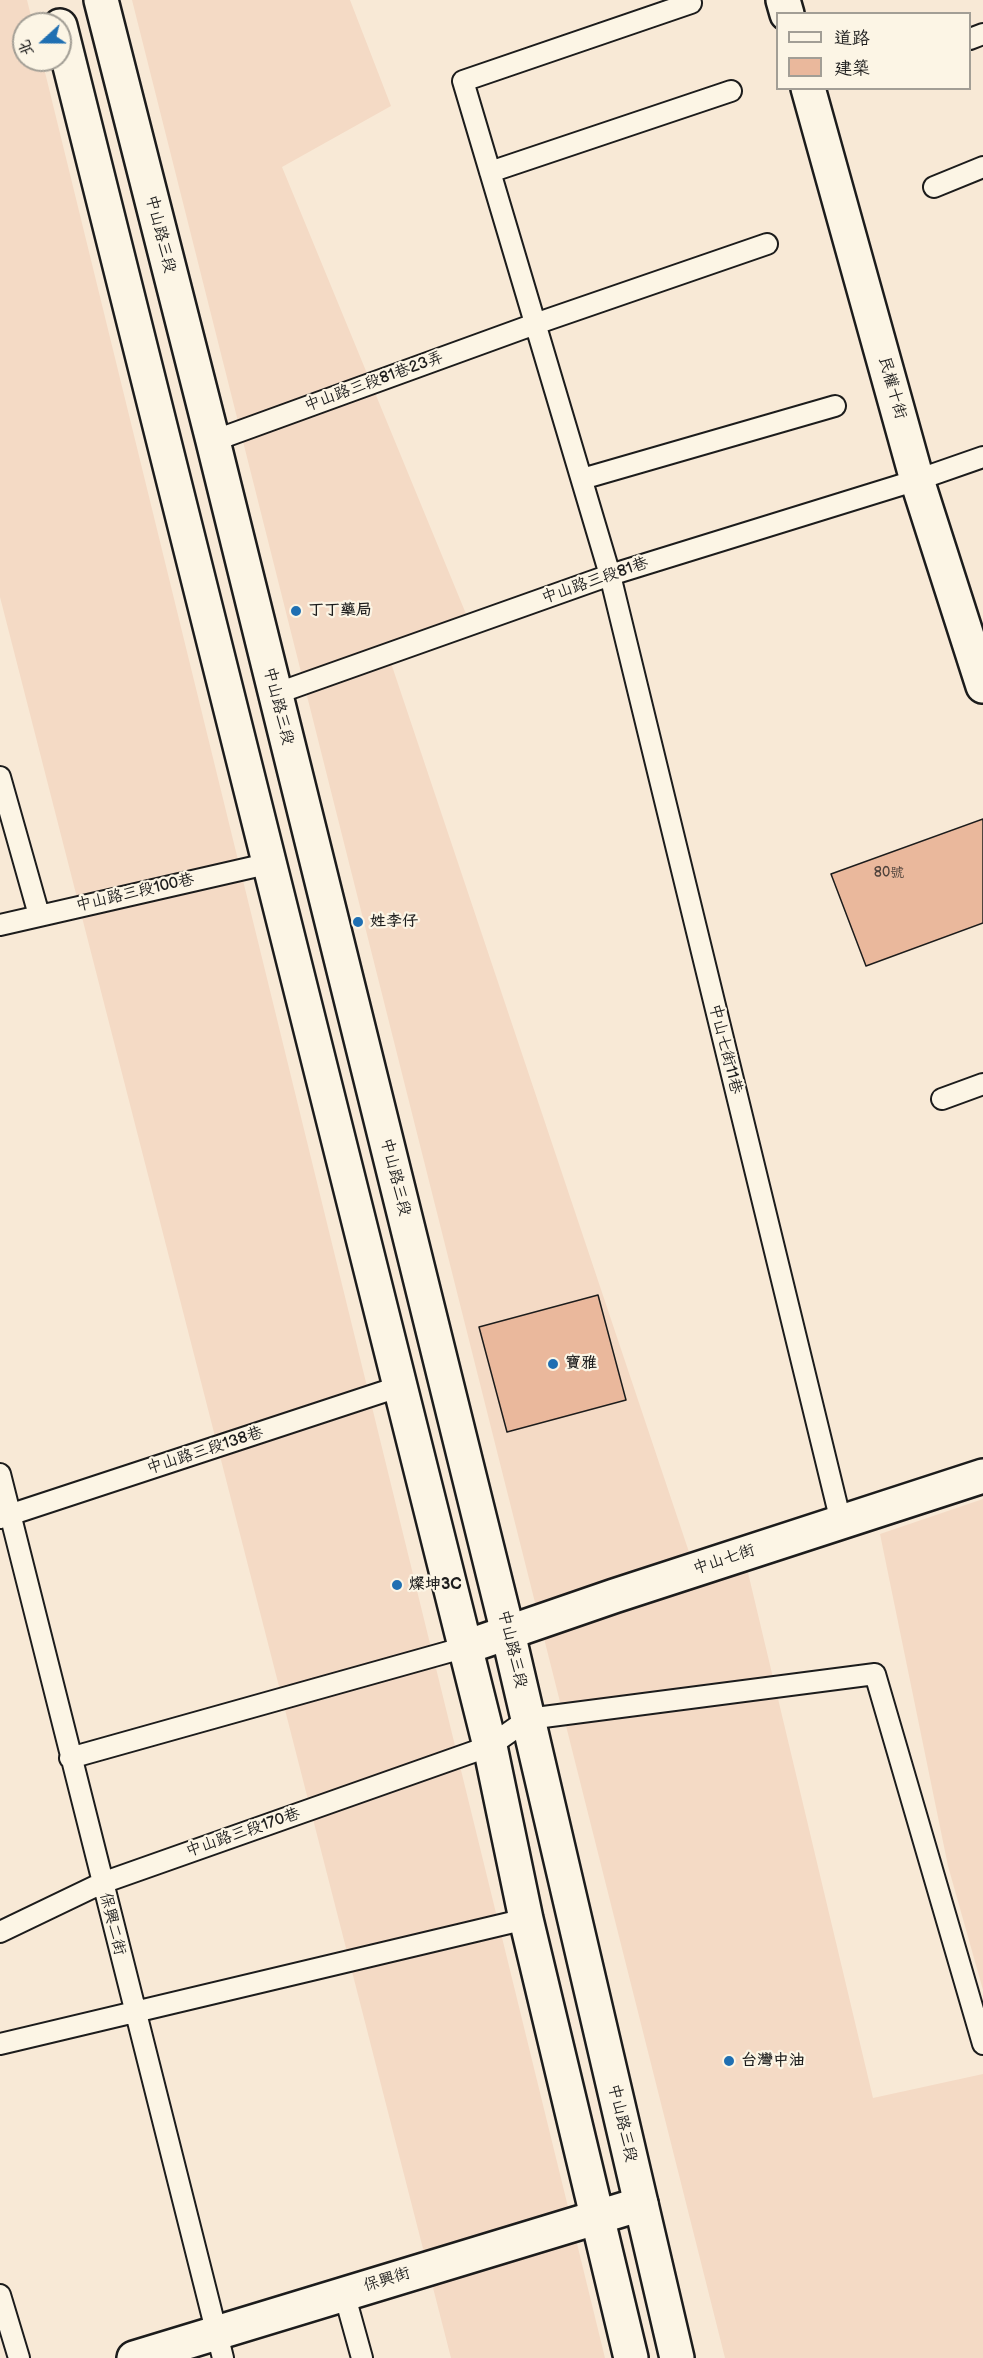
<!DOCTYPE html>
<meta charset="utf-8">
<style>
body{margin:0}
#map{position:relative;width:983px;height:2358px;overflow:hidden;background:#f8e9d6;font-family:"Balsamiq Sans","LXGW WenKai TC",sans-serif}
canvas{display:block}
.legend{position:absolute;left:776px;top:12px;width:195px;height:78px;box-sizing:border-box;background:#fcf5e5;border:2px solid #a29e95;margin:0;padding:8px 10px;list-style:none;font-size:18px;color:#1c1c1c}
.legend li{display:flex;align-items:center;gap:12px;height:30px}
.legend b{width:30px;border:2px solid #a29e95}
.north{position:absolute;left:12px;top:12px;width:60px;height:60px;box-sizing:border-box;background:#fcf5e5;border:2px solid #a29e95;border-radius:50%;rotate:249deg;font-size:16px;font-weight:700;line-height:24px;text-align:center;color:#1c1c1c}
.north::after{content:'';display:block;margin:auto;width:21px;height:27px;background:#1f6fb2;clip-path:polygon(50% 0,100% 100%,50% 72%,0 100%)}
</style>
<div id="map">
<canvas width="983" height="2358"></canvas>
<ul class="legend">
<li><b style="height:8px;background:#fcf5e5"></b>道路</li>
<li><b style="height:16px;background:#eab89c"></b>建築</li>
</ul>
<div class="north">北</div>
</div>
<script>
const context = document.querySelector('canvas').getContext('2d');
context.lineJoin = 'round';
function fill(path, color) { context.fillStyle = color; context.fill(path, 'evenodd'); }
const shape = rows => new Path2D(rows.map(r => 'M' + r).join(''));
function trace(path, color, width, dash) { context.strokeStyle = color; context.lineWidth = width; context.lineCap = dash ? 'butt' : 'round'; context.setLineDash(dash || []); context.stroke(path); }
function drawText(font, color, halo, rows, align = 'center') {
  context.font = font + ' "Balsamiq Sans","LXGW WenKai TC",sans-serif'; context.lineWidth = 4.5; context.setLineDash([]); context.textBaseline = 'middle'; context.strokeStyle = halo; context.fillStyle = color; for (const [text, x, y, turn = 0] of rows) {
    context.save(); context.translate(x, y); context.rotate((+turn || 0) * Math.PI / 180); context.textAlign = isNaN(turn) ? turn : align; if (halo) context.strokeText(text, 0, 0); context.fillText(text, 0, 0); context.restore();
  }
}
fill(shape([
 [0,0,27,0,33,24,24,24,24,60,42,60,605,2358,451,2358,0,597],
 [132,0,350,0,391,106,282,167,471,626,389,657,691,1558,740,1539,873,2098,983,2074,983,2358,725,2358],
 [983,1499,983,1990,948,1866,880,1534]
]), '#f4dac5');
const building = shape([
 [983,819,983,923,866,966,831,874,983,819],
 [598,1295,626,1400,507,1432,479,1327,598,1295]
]);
fill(building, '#eab89c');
trace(building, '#1c1c1c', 1.5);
const service = shape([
 [691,3,463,81,610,575,841,1522],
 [970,39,983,34],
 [490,172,731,91],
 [934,187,983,167],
 [213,441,535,324,767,244],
 [582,479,835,406],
 [275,694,610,575,917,480,983,457],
 [0,777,39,915],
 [0,925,271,863],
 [942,1099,983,1084],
 [0,1474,223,2358],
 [0,1518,401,1386],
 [70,1758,466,1647],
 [0,1932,102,1883,490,1746,528,1719,875,1674,983,2044],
 [0,2044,526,1919],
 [344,2293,362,2358],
 [0,2295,19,2358]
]);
const minor = shape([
 [783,0,787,14],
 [808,88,917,480,983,686],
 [466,1647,614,1596,983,1476],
 [134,2358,641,2204]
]);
const secondary = shape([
 [101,0,213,441,508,1633,677,2358],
 [60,26,490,1746,526,1919,631,2358]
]);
trace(service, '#1c1c1c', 24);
trace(minor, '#1c1c1c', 38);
trace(secondary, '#1c1c1c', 38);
trace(service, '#fcf5e5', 20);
trace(minor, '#fcf5e5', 33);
trace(secondary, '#fcf5e5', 33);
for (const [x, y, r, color] of [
 [296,611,6,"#1f6fb2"],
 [358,922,6,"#1f6fb2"],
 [553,1364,6,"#1f6fb2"],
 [397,1585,6,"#1f6fb2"],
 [729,2061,6,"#1f6fb2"]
]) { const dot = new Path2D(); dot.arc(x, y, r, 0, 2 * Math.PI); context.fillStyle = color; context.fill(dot); trace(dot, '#fcf5e5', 2); }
drawText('14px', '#50433c', null, [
 ["80號",889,873]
]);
drawText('16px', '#1c1c1c', '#fcf5e5', [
 ["中山路三段",160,234,76],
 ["中山路三段81巷23弄",374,382,-20],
 ["民權十街",892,388,74],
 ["中山路三段81巷",595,581,-19],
 ["中山路三段",278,706,76],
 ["中山路三段100巷",135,893,-13],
 ["中山七街11巷",725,1049,76],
 ["中山路三段",395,1177,76],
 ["中山路三段138巷",205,1451,-18],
 ["中山七街",724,1560,-18],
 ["中山路三段",512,1649,77],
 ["中山路三段170巷",243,1833,-19],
 ["保興二街",112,1924,76],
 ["中山路三段",622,2123,77],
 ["保興街",387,2280,-17]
]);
drawText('bold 16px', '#1c1c1c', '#fcf5e5', [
 ["丁丁藥局",308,611],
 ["姓李仔",370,922],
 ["寶雅",565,1364],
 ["燦坤3C",409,1585],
 ["台灣中油",741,2061]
], 'left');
</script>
